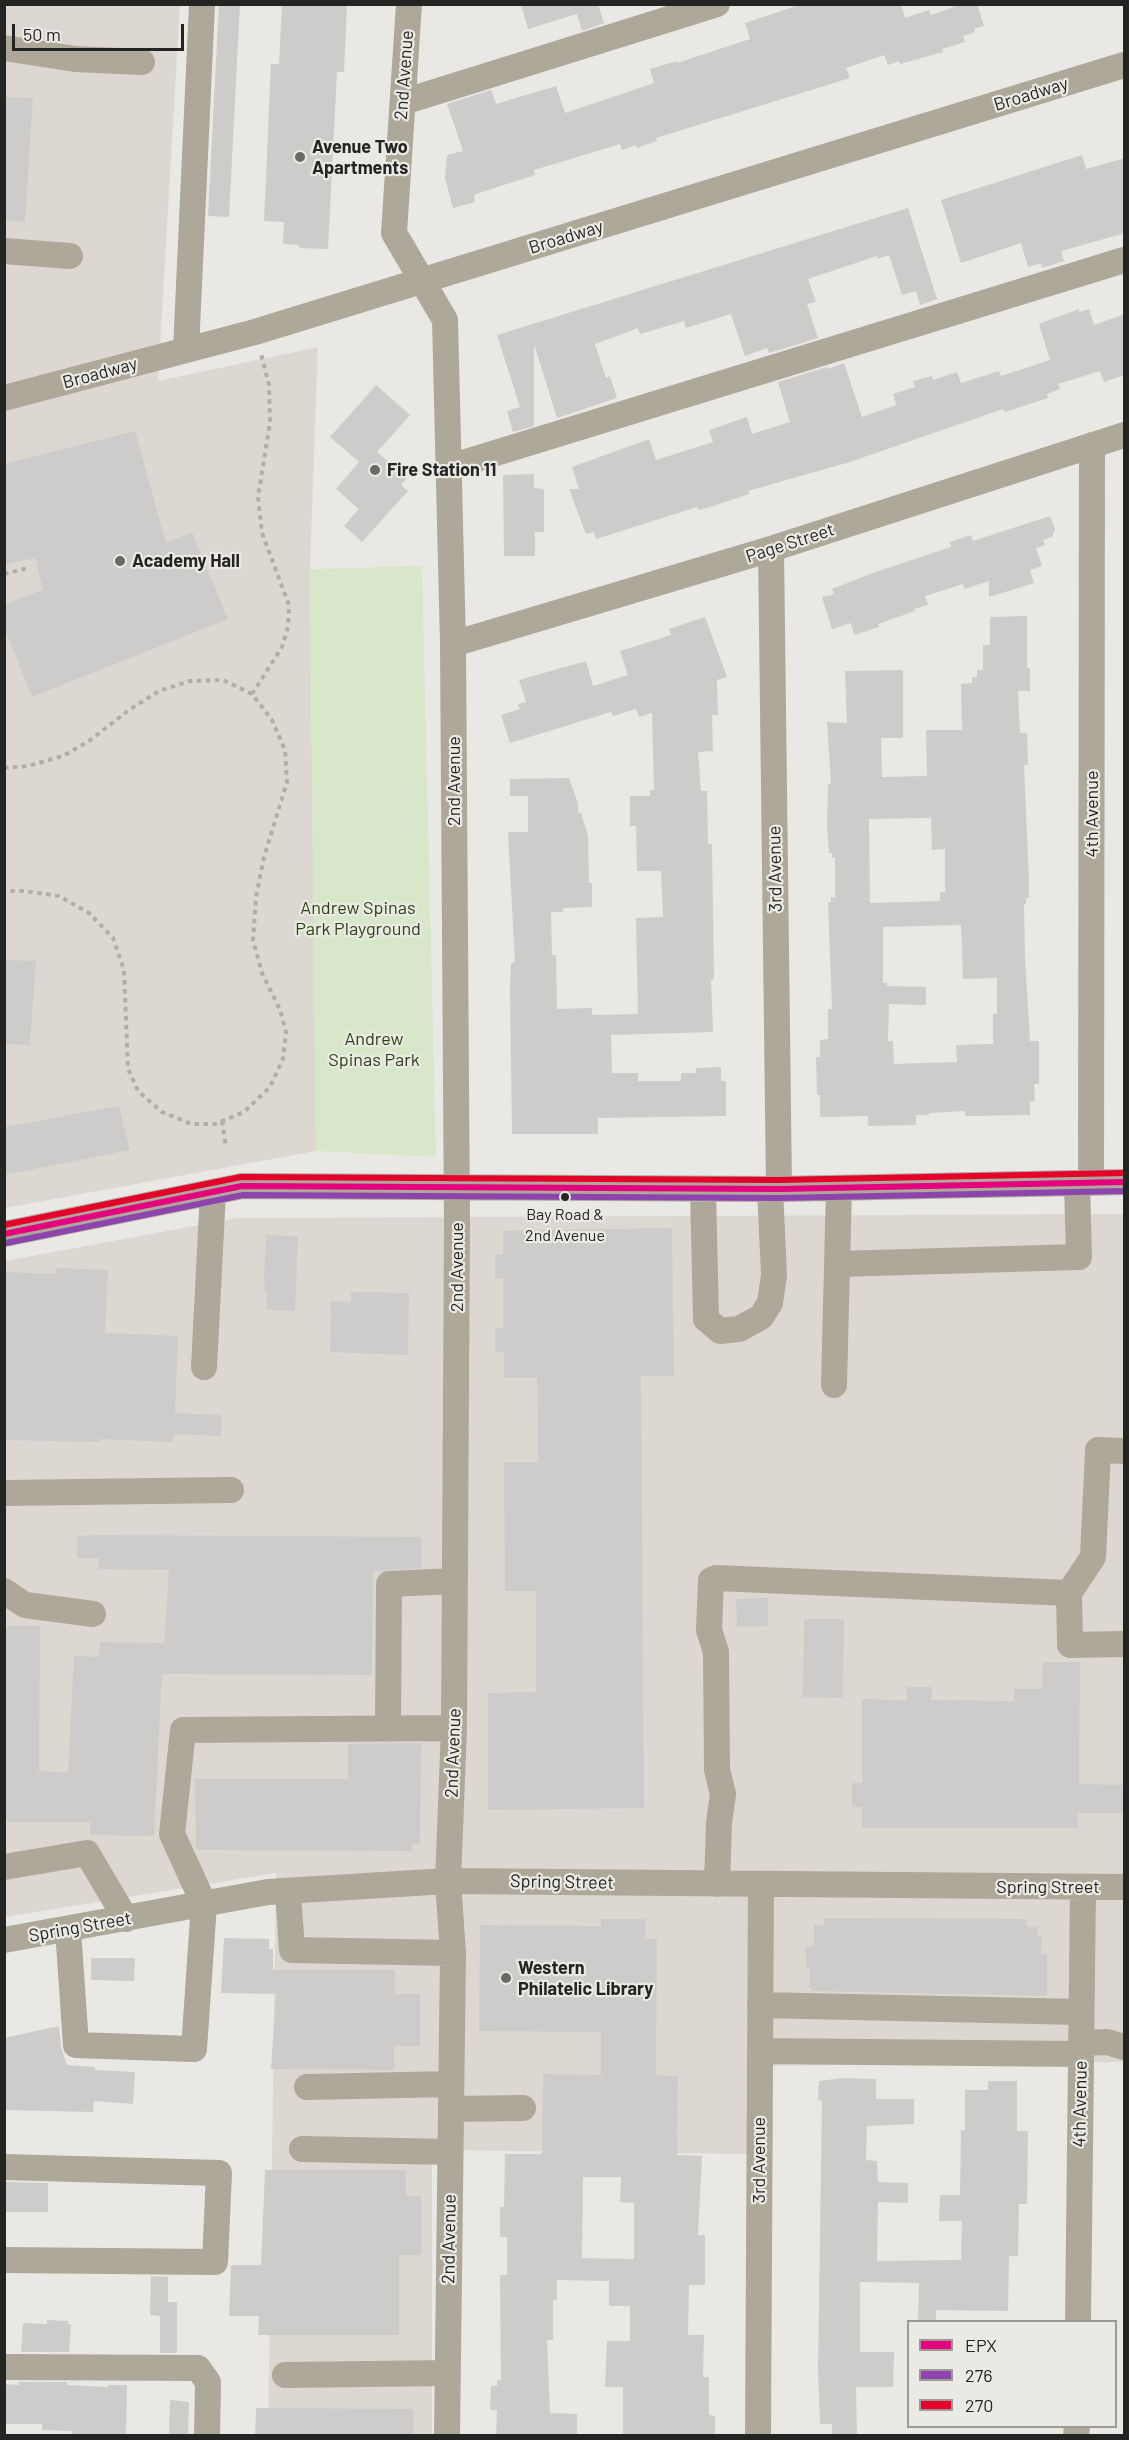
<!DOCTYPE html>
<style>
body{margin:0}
#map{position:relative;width:1129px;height:2440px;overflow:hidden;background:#eae8e5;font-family:Barlow,sans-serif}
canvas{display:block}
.frame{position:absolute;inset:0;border:6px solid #242422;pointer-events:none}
.legend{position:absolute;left:907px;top:2320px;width:210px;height:108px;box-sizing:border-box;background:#ebe9e4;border:2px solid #9b9a96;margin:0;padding:8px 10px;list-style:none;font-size:18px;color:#242422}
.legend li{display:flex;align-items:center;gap:12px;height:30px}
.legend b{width:30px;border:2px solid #9b9a96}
.scale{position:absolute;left:12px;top:24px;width:172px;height:27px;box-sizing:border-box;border:3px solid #242422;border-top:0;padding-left:8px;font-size:18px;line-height:21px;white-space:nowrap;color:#242422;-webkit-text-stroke:4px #ebe9e4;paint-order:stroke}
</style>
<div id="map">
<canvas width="1129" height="2440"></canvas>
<div class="frame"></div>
<ul class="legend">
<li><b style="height:8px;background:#e5007d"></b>EPX</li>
<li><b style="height:8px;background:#8e44ad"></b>276</li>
<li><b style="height:8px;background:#e4002b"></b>270</li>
</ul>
<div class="scale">50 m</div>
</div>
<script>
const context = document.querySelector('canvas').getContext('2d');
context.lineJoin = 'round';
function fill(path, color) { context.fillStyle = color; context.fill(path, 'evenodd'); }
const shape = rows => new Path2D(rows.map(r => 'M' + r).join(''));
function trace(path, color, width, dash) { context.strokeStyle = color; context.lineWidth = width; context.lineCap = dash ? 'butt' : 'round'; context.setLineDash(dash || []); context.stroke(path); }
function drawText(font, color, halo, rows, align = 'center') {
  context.font = font + ' Barlow,sans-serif'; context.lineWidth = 4.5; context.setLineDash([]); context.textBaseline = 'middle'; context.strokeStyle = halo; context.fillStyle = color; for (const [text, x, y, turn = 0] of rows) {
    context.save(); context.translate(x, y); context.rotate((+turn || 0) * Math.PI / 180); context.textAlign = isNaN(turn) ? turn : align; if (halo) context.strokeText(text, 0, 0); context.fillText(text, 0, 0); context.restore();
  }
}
fill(shape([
 [4,5,180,5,158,381,318,347,310,569,316,1151,5,1208],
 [1124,1214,1124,2062,747,2066,751,2154,432,2150,432,2435,268,2435,276,1873,5,1917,5,1261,237,1218]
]), '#dcd8d1');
fill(shape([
 [422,566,436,1157,316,1151,310,569]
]), '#d8e7ca');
fill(shape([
 [219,4,240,4,229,217,208,216],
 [282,4,347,4,344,72,337,72,328,249,299,248,299,245,283,244,284,222,264,221,271,64,279,64],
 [521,4,598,4,604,23,582,31,577,14,528,29],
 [802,4,901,4,905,18,929,10,931,15,962,4,977,4,984,26,974,29,975,32,963,36,965,42,942,49,943,52,900,64,899,61,888,65,884,55,846,68,850,78,656,138,657,141,637,148,636,145,622,150,620,144,534,170,535,175,488,190,474,195,475,202,453,208,445,178,447,155,463,151,447,104,491,90,496,104,556,86,565,113,654,83,650,69,677,61,677,63,750,39,745,23],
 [4,97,33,98,25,222,4,221],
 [1082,155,1086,169,1125,158,1125,233,1061,251,1064,261,1042,268,1041,263,1028,267,1021,243,961,263,941,200],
 [908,208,937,299,920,305,916,291,902,295,889,255,877,259,877,256,808,279,816,302,807,304,818,338,769,353,767,348,745,356,731,314,686,328,684,321,640,334,638,328,595,344,606,378,610,376,617,398,557,418,534,344,534,426,513,432,507,411,520,407,497,335],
 [1079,309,1079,312,1089,309,1094,325,1125,314,1125,375,1104,382,1100,371,1058,384,1060,389,1047,394,1048,398,1005,412,1003,409,850,462,748,491,749,494,713,506,699,510,697,507,596,539,594,532,586,534,569,489,579,489,572,467,649,439,656,460,713,442,709,430,747,417,752,434,790,422,778,382,827,367,828,369,844,363,862,417,896,405,893,394,915,387,913,381,932,376,933,380,957,372,961,383,999,371,1001,376,1050,360,1039,324],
 [376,385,410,415,377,452,407,478,401,485,408,491,362,542,344,526,359,509,336,489,359,462,330,437],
 [135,431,166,543,192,532,228,619,32,697,4,627,4,604,43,590,35,558,4,565,4,464],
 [534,474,534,488,544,489,544,532,535,532,535,556,504,556,503,475],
 [1050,516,1055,529,1052,537,1043,540,1045,545,1036,548,1042,566,1030,570,1034,583,989,597,989,581,964,589,963,584,925,596,928,605,914,609,915,611,878,624,879,627,854,635,851,623,832,629,822,597,834,594,832,589,870,574,951,547,950,542,971,535,973,541],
 [1027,616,1027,668,1030,668,1030,691,1018,691,1020,733,1027,733,1028,765,1024,765,1029,879,1029,898,1026,898,1026,904,1024,904,1025,957,1030,1041,1039,1041,1039,1084,1034,1084,1035,1101,1030,1102,1030,1115,965,1116,965,1111,929,1113,929,1115,916,1115,916,1125,868,1126,868,1116,820,1117,820,1095,817,1095,816,1057,820,1057,820,1040,828,1039,828,1009,832,1009,828,902,831,902,831,897,835,898,835,858,832,858,832,853,829,853,827,826,828,784,831,784,827,722,847,723,845,671,903,670,903,738,881,738,882,777,927,776,926,730,962,730,961,684,972,683,972,677,977,677,977,670,983,670,983,645,990,645,990,617],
 [931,818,932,850,945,849,945,892,940,892,940,901,870,903,869,819],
 [961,925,963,979,997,978,997,1014,993,1014,993,1044,956,1045,957,1062,894,1064,893,1041,888,1041,889,1004,926,1005,926,987,887,986,887,983,883,983,883,927],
 [705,617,727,677,717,680,718,715,712,715,713,751,698,752,701,791,707,791,708,844,712,844,714,979,711,980,713,1032,611,1035,612,1073,638,1073,638,1081,681,1081,681,1073,696,1073,696,1068,721,1067,721,1081,726,1081,726,1116,598,1118,598,1134,512,1134,510,989,511,963,515,962,508,832,528,832,528,796,510,796,510,779,569,778,578,803,578,813,581,813,588,836,589,883,592,883,592,907,563,908,563,912,551,912,552,955,556,955,557,1009,592,1008,592,1015,638,1014,636,918,663,917,661,871,637,871,636,826,630,826,630,796,650,796,650,790,654,790,652,713,639,717,636,709,613,716,611,712,510,743,501,715,520,709,518,704,526,702,519,680,586,661,593,686,628,675,620,651,671,635,669,629],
 [4,960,36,961,30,1045,4,1044],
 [119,1106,130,1150,4,1175,4,1127],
 [672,1228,674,1376,641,1376,644,1808,488,1810,488,1693,536,1692,536,1591,505,1591,504,1462,538,1462,537,1378,504,1378,504,1352,495,1352,495,1328,503,1328,503,1278,495,1278,495,1254,503,1254,503,1231],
 [266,1235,298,1236,295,1311,266,1310,267,1294,265,1293,264,1278],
 [56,1268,108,1270,105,1333,178,1336,175,1413,221,1415,221,1436,174,1434,173,1442,100,1439,100,1442,4,1440,4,1272,55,1274],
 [351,1292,409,1293,408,1355,330,1352,331,1301,351,1302],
 [99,1535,421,1537,421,1568,373,1571,372,1675,162,1674,154,1836,90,1835,90,1822,4,1822,4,1626,40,1626,39,1771,68,1772,74,1656,99,1657,100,1642,164,1643,169,1570,99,1569,99,1558,77,1558,77,1536],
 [768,1598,768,1626,737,1627,736,1599],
 [804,1619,844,1619,843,1698,803,1697],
 [1043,1662,1080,1662,1079,1784,1125,1785,1125,1813,1077,1813,1078,1828,862,1828,862,1807,852,1807,852,1783,862,1783,862,1699,907,1700,907,1687,932,1687,931,1700,1014,1701,1014,1689,1042,1689],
 [421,1743,420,1844,412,1844,412,1851,196,1850,195,1779,348,1779,348,1744],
 [824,1918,1027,1919,1027,1927,1037,1927,1037,1937,1042,1937,1041,1954,1047,1954,1047,1996,812,1991,812,1988,809,1988,810,1968,806,1967,806,1946,814,1946,814,1925,824,1926],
 [601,1919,645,1919,645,1939,657,1939,656,2075,678,2076,677,2155,702,2156,698,2235,705,2235,705,2285,689,2285,688,2335,704,2335,703,2377,709,2377,709,2415,715,2416,715,2436,623,2436,623,2387,605,2387,607,2341,630,2341,630,2306,609,2306,609,2281,557,2280,557,2300,553,2300,553,2340,547,2340,550,2413,577,2414,577,2436,496,2436,497,2410,490,2410,491,2386,497,2386,497,2380,501,2380,500,2275,507,2275,507,2237,500,2237,500,2207,504,2207,505,2154,542,2154,543,2074,601,2075,601,2032,479,2031,480,1925,601,1926],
 [583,2177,621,2177,620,2202,634,2203,634,2259,582,2258],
 [224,1938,269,1939,269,1949,273,1949,273,1970,395,1970,395,1994,420,1994,420,2046,394,2046,394,2070,271,2069,276,1994,221,1993],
 [91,1958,135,1958,134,1981,91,1980],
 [59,2026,61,2047,67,2065,95,2067,95,2070,135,2072,133,2104,94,2101,93,2112,4,2110,4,2038],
 [843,2078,876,2079,876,2099,914,2099,914,2124,867,2126,866,2160,877,2161,878,2182,908,2183,908,2203,878,2202,877,2261,961,2260,962,2221,939,2221,940,2195,960,2195,961,2130,965,2130,965,2090,988,2090,988,2081,1017,2081,1017,2131,1028,2131,1027,2204,1019,2204,1018,2256,1009,2256,1008,2311,936,2310,936,2322,918,2322,919,2283,860,2282,860,2352,894,2352,893,2387,856,2387,857,2436,832,2436,832,2424,820,2424,818,2371,822,2101,818,2100,819,2081],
 [265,2170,406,2170,406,2196,421,2196,421,2255,399,2255,399,2335,258,2335,259,2316,229,2316,231,2265,261,2265],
 [4,2182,48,2183,48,2212,4,2212],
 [151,2276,168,2277,168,2302,177,2302,177,2353,160,2353,160,2316,150,2315],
 [47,2320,68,2321,68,2324,71,2324,69,2352,21,2352,23,2323,47,2324],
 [19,2382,67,2382,67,2385,108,2387,108,2385,127,2385,126,2436,72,2434,72,2431,42,2430,42,2424,4,2424,4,2384,19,2385],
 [170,2400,189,2402,188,2436,169,2435],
 [256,2408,413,2409,413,2436,255,2436]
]), '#cdccca');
trace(shape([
 [4,574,28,568],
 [252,694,282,647,288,627,289,605,262,533,258,497,270,422,269,385,261,354],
 [4,768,28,766,63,756,89,741,129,710,159,691,190,681,223,680,252,694,272,720,285,750,287,782,264,857,256,897,253,940,262,973,280,1010,286,1032,283,1059,270,1087,244,1112,215,1124,191,1124,162,1112,138,1091,128,1069,124,970,113,938,89,913,59,896,25,891,4,891],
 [222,1121,226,1147]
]), '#b1aea4', 4, [4.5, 4.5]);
trace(shape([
 [409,4,394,233,445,320,453,644,457,1225,454,1728,448,1881,453,1953,447,2436],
 [4,48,75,59,142,62],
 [403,102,717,4],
 [4,251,70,256],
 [186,350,202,4],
 [4,398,255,332,1124,65],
 [450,467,1124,260],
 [771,549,779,1189],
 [453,644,771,549,1124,435],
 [1091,1182,1092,445],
 [703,1189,706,1319,720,1331,739,1329,761,1317,770,1303,774,1275,770,1189],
 [4,1234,242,1186,779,1189,1124,1182],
 [837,1264,1079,1257,1077,1183],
 [204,1367,213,1192],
 [834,1385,839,1188],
 [4,1493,231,1490],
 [4,1591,25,1605,93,1614],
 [1069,1593,1093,1557,1098,1450,1124,1451],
 [388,1728,389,1584,455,1581],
 [4,1867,87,1853,126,1919],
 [717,1884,719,1823,723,1794,717,1770,716,1652,709,1630,711,1580,716,1578,1069,1593,1070,1645,1124,1644],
 [288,1892,292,1950,453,1953],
 [68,1930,76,2045,194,2049,204,1904,172,1834,183,1730,454,1728],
 [4,1940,268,1892,448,1881,1124,1887],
 [760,2005,1081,2012],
 [1081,2043,1107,2042,1124,2047],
 [760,2051,1081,2054],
 [307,2087,451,2084],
 [451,2109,523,2108],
 [302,2149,450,2152],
 [4,2167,219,2173,215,2262,4,2260],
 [1078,2322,1083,1887],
 [4,2367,198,2368,208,2382,207,2436],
 [285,2375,448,2373],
 [758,2436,761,1885],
 [1076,2436,1077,2426]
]), '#ada89a', 26);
trace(shape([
 [4,1234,242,1186,779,1189,1124,1182]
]), '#e5007d', 6);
trace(shape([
 [6,1243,243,1195,779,1198,1124,1191]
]), '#8e44ad', 6);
trace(shape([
 [4,1225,241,1177,779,1180,1124,1173]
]), '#e4002b', 6);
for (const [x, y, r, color] of [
 [300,157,6,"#696966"],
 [375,470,6,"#696966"],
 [120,561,6,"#696966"],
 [565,1197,5,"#242422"],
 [506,1978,6,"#696966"]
]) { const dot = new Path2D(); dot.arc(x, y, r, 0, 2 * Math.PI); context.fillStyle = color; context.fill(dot); trace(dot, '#ebe9e4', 2); }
drawText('16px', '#242422', '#ebe9e4', [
 ["Bay Road &",565,1215],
 ["2nd Avenue",565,1236]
]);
drawText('18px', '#242422', '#ebe9e4', [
 ["2nd Avenue",404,75,-86],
 ["Broadway",1031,94,-17],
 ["Broadway",566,237,-17],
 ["Broadway",100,373,-15],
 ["Page Street",790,543,-18],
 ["2nd Avenue",454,781,-90],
 ["4th Avenue",1092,814,-90],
 ["3rd Avenue",775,869,-91],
 ["2nd Avenue",457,1267,-90],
 ["2nd Avenue",453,1753,-88],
 ["Spring Street",562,1882,1],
 ["Spring Street",1048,1887],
 ["Spring Street",80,1927,-10],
 ["4th Avenue",1080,2104,-89],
 ["3rd Avenue",759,2160,-90],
 ["2nd Avenue",449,2239,-89]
]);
drawText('bold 18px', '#242422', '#ebe9e4', [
 ["Avenue Two",312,147],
 ["Apartments",312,168],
 ["Fire Station 11",387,470],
 ["Academy Hall",132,561],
 ["Western",518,1968],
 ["Philatelic Library",518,1989]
], 'left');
drawText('18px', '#2a4414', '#ebe9e4', [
 ["Andrew Spinas",358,908],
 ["Park Playground",358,929],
 ["Andrew",374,1039],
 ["Spinas Park",374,1060]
]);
</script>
